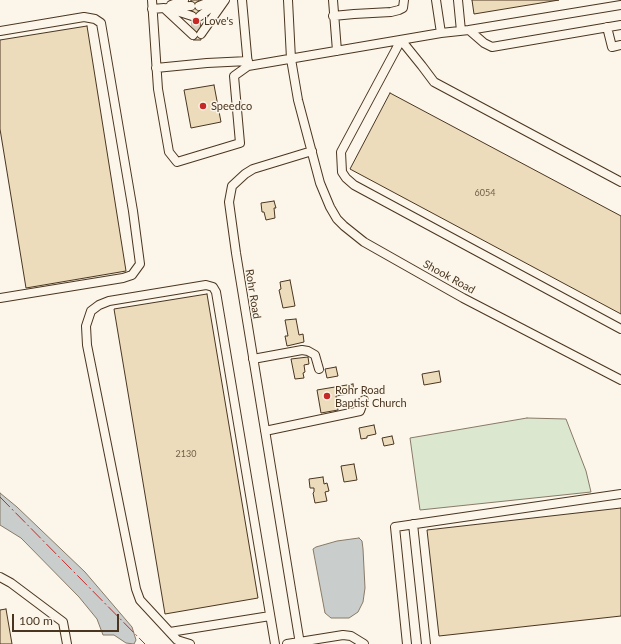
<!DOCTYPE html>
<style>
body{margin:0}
#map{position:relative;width:621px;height:644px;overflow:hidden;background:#fbf6e9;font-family:Lato,sans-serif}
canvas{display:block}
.scale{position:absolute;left:12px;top:614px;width:107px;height:18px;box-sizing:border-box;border:2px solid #4a3520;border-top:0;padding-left:5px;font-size:12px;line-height:14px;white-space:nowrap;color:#4a3520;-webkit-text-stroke:3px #fbf6e9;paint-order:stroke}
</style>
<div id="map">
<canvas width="621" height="644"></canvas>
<div class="scale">100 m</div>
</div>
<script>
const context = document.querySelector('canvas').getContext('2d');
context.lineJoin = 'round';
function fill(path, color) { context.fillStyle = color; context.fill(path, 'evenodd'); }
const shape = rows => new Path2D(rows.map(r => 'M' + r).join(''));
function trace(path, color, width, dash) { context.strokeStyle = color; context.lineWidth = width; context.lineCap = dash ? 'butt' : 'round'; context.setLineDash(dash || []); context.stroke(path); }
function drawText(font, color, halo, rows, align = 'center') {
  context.font = font + ' Lato,sans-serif'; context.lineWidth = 3; context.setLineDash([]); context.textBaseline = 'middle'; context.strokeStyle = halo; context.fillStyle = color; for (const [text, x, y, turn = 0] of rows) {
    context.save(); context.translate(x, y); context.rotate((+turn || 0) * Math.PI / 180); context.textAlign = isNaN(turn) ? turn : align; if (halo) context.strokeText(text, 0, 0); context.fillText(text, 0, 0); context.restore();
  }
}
const green = shape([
 [527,418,566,419,586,471,591,492,420,510,410,438,527,418]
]);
fill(green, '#dce7d0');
trace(green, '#887966', 1);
const water = shape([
 [0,493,17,507,85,572,132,627,136,640,134,644,126,643,114,635,103,635,97,619,79,597,21,538,0,525,0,493],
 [359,538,362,541,363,549,365,588,363,602,358,612,349,618,331,618,325,613,313,549,316,547,337,541,359,538]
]);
fill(water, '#c9cecd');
trace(water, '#887966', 1);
const building = shape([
 [191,0,199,0,201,40,193,40,191,0],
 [472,0,559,0,474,14,472,0],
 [87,26,126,271,26,288,0,129,0,40,87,26],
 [214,85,221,122,191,128,184,90,214,85],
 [390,93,621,216,621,314,350,169,390,93],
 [274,201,276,208,274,208,275,218,266,220,264,212,262,212,261,203,274,201],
 [290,280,295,306,283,308,279,290,281,289,280,282,290,280],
 [207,294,258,598,165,614,114,309,207,294],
 [296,319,299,335,303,334,304,342,287,346,285,336,288,336,285,320,296,319],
 [308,357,309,364,304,365,305,372,303,373,304,378,295,379,291,359,308,357],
 [336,367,338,376,327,378,325,369,336,367],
 [439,371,441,382,424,385,422,374,439,371],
 [353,384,354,393,336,396,338,410,321,413,317,390,353,384],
 [374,425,376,434,367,436,367,438,361,439,359,428,374,425],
 [392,436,394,444,384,446,382,438,392,436],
 [354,464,357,480,344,482,341,466,354,464],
 [323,477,324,484,327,483,329,491,325,492,327,501,315,503,313,493,314,492,314,488,310,488,309,479,323,477],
 [621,508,621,616,439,636,427,530,621,508],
 [6,609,12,644,0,644,0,610,6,609]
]);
fill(building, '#ecdcbc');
trace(building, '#4a3520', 1);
trace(shape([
 [192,26,200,26]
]), '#d8cfc1', 8, [8, 4]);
const minor = shape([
 [152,0,158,89,169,152,177,162,240,143,234,76,248,66],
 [242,0,248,66,441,33,469,30,484,43,492,47,621,25],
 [288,0,291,59,298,100,320,183,330,207,337,219,344,226,364,242,463,298,621,380],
 [333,0,337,51],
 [436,0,441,33],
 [458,0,461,31],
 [171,5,184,0],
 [199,6,214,0],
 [171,7,191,6],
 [167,8,192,16],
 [152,9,164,8,193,35],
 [200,16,221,0],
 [333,16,354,14,391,12,399,10,403,8,404,0],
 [607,27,612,47,621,45],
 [469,30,621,5],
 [0,31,84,17,95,19,101,23,133,211,140,264,132,275,123,278,0,298],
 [201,34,225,0],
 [156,68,207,63,248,61],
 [621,182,434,82,422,66,401,40,341,152,342,172,346,178,354,185,621,329],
 [253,359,302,350,308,351,315,355,319,369],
 [265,431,360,411,364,400],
 [413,524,426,644],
 [0,577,11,583,63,622,67,644],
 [170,632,270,616],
 [190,644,177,640,140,600,136,589,87,345,86,326,91,311,99,305,109,301,206,285,213,287,216,292,275,644],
 [287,644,343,635,351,636,364,644],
 [300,644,236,253,229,202,232,186,245,174,253,169,312,151],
 [407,644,395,527,621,494]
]);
trace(minor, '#4a3520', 10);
trace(minor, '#fbf6e9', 8);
trace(shape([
 [0,497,145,644]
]), '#c62828', 1, [14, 3, 2, 3]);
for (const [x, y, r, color] of [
 [196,21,4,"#c62828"],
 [203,106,4,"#c62828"],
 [327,396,4,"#c62828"]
]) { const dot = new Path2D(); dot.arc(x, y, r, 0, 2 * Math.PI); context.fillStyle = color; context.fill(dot); trace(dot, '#fbf6e9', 1.5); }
drawText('9px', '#725f47', null, [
 ["6054",485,193],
 ["2130",186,454]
]);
drawText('11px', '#4a3520', '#fbf6e9', [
 ["Love's",204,21],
 ["Speedco",211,106],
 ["Rohr Road",335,390],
 ["Baptist Church",335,403]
], 'left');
drawText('11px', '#4a3520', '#fbf6e9', [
 ["Shook Road",449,277,29],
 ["Rohr Road",253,294,81]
]);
</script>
